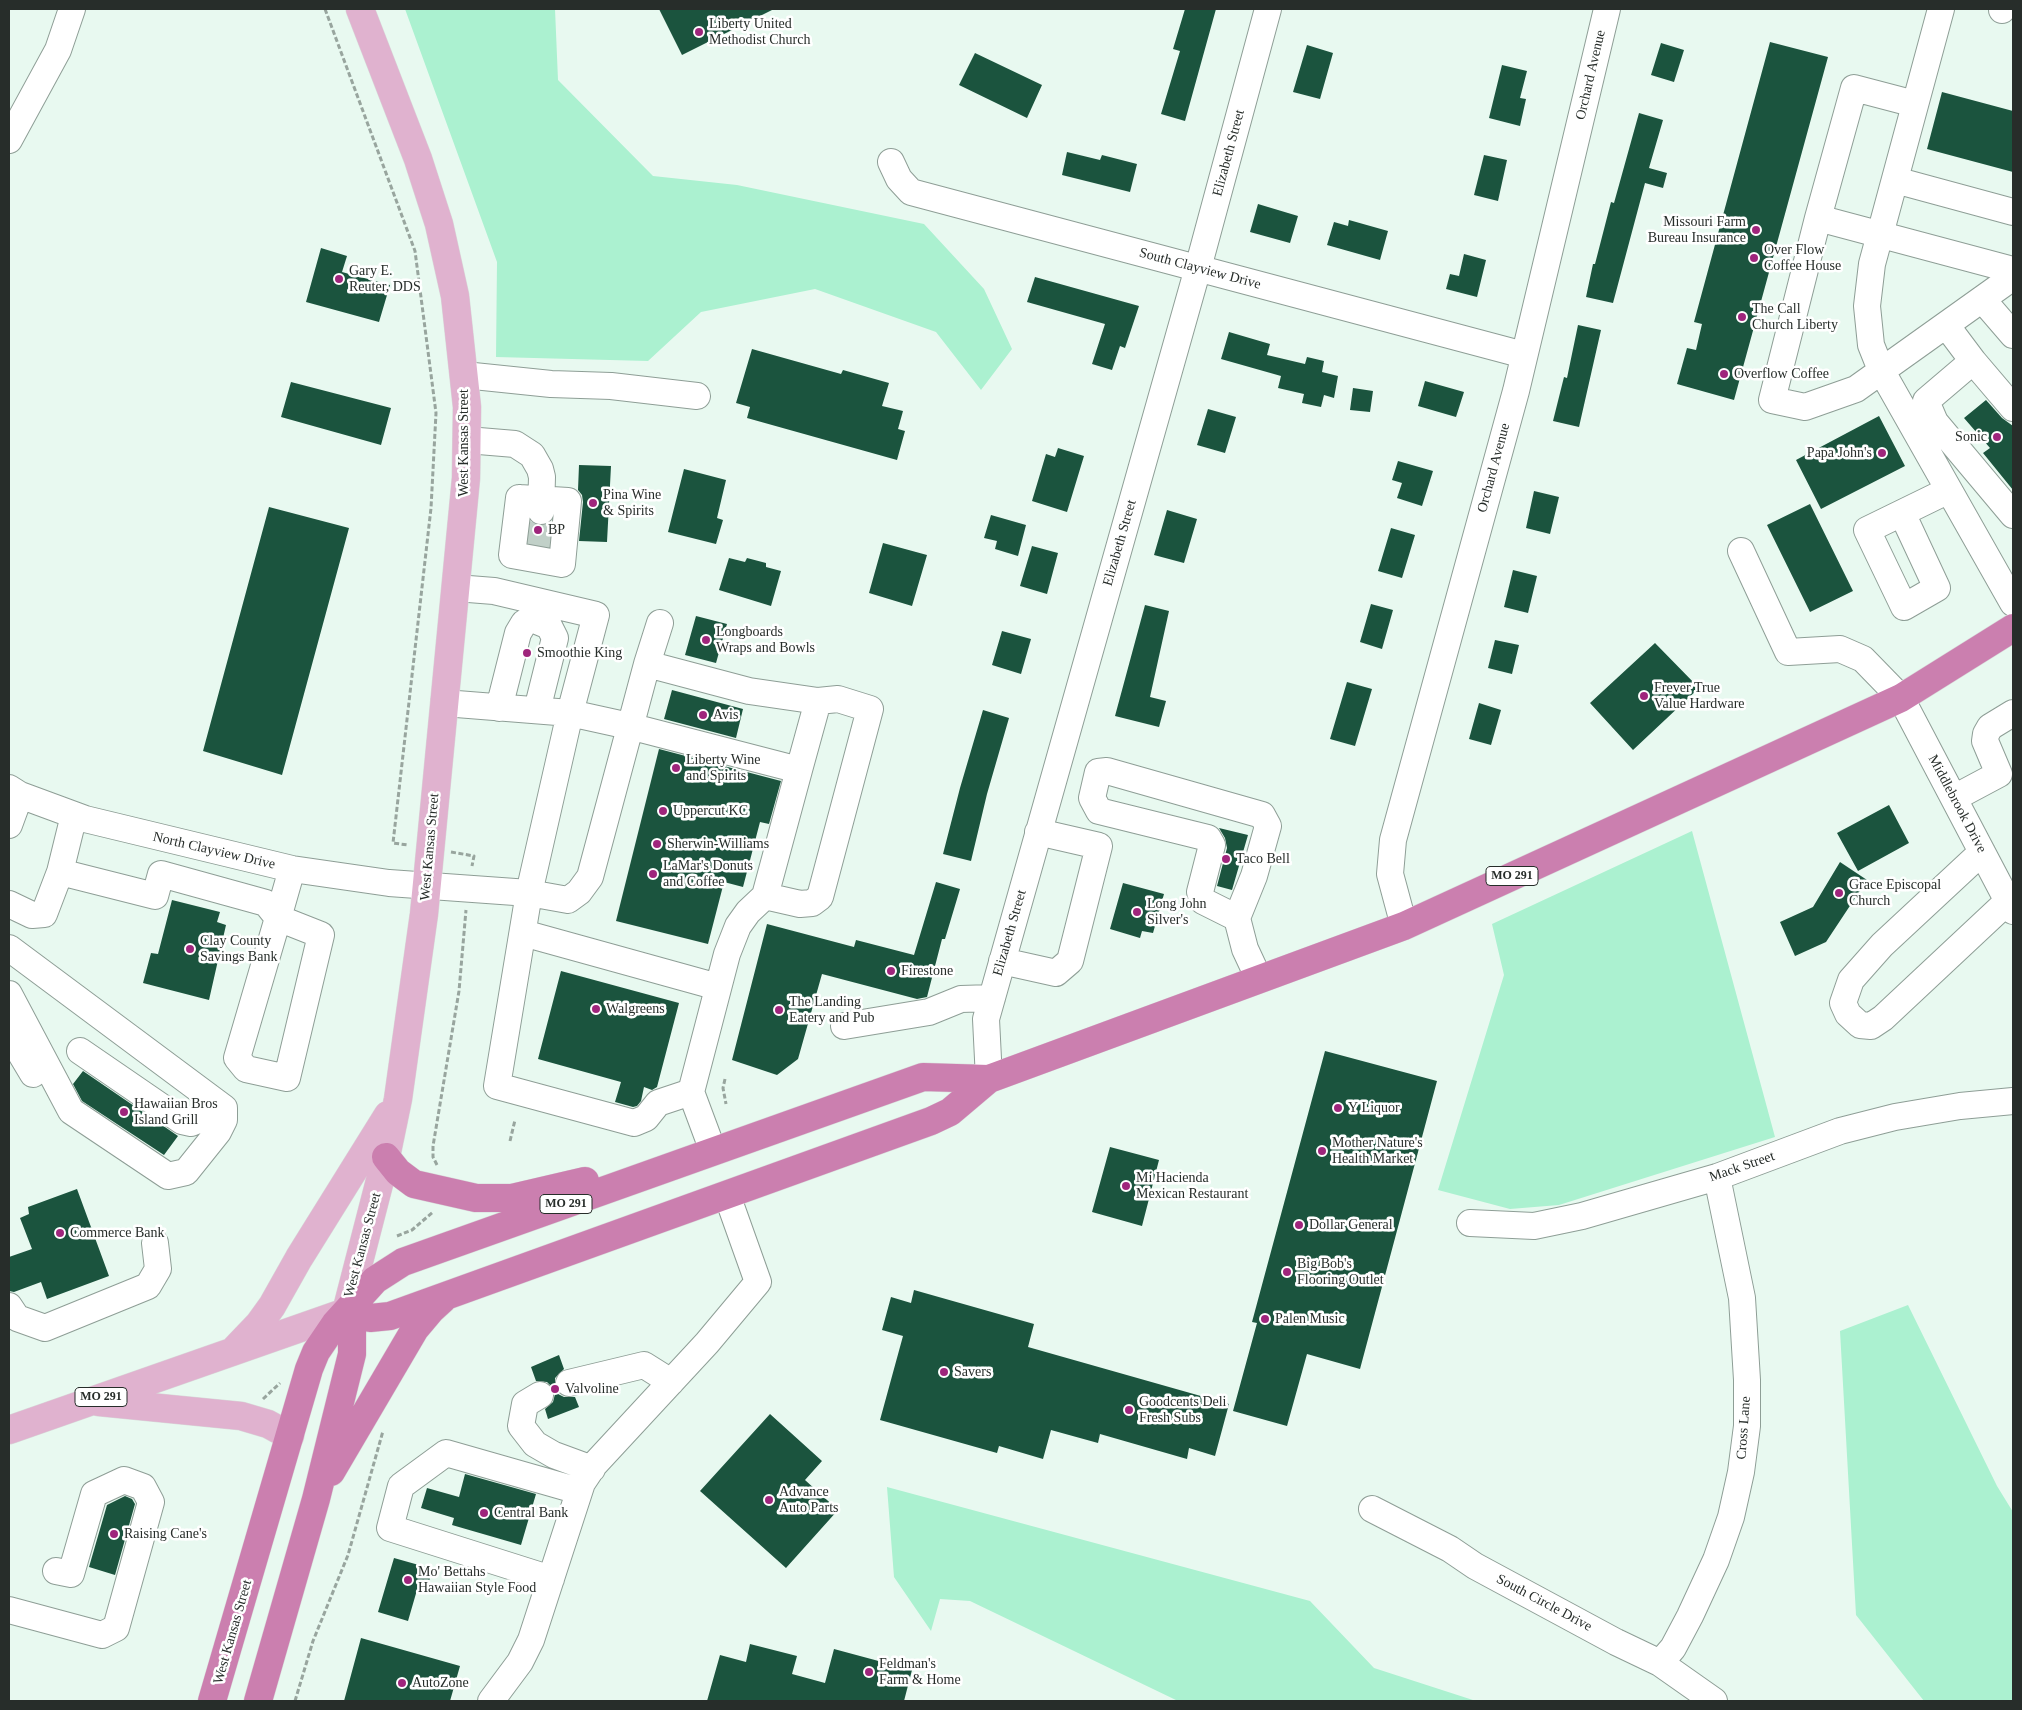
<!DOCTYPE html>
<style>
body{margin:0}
#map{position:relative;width:2022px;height:1710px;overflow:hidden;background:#e8f9f0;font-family:"Times New Roman",serif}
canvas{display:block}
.frame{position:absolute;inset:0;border:10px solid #272d2a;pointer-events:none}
</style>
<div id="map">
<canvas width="2022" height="1710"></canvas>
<div class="frame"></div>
</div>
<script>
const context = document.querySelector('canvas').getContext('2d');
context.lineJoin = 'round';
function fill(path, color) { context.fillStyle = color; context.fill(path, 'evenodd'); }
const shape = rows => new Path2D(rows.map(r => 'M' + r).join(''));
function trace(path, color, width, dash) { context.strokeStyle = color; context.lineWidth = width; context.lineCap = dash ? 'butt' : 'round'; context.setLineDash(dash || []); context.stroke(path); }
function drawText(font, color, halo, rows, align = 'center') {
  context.font = font + ' "Times New Roman",serif'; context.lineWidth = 5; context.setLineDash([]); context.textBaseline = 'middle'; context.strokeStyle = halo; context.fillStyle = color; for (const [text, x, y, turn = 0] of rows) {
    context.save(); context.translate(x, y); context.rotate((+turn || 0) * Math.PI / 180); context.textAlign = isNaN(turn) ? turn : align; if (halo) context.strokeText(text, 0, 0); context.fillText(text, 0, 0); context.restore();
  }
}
fill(shape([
 [405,9,555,9,558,80,653,176,737,185,924,224,984,289,1012,349,981,390,936,332,815,289,701,312,648,361,496,357,497,262],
 [1692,831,1775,1137,1559,1205,1510,1209,1438,1190,1504,975,1492,924],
 [1908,1305,1997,1486,2013,1512,2013,1701,1924,1701,1856,1615,1840,1331],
 [887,1487,1310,1601,1374,1668,1476,1701,1178,1701,970,1601,940,1599,931,1631,894,1577]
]), '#abf1d0');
fill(shape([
 [659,9,774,9,682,55],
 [1185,9,1216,9,1185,121,1161,114,1180,51,1173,49],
 [1770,42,1828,57,1734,400,1677,384,1687,348,1696,350,1702,324,1694,322],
 [1661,43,1684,50,1674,82,1651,75],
 [1307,45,1333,53,1320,99,1293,92],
 [975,53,1042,85,1027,118,959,85],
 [1502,65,1527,71,1520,98,1526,99,1520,126,1489,118],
 [1942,92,2013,111,2013,172,1927,149],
 [1639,113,1663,120,1649,168,1667,173,1663,188,1645,183,1613,303,1586,297,1593,264,1595,264,1611,202,1614,203],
 [1067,152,1100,160,1102,155,1137,164,1130,192,1062,175],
 [1484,155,1507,160,1498,201,1474,195],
 [1258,204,1298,216,1290,243,1250,232],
 [1349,220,1388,231,1380,260,1327,245,1334,222,1348,226],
 [321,248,347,256,342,272,390,285,379,322,306,302],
 [1464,254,1486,260,1477,297,1446,289,1450,274,1459,276],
 [1035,277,1139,306,1125,348,1120,346,1112,370,1092,364,1105,324,1027,302],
 [1578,325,1601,330,1579,427,1553,421,1564,377,1567,378],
 [1229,332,1270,344,1267,355,1305,364,1307,357,1324,361,1322,372,1338,376,1334,398,1324,395,1321,407,1302,403,1304,394,1278,388,1281,376,1221,359],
 [752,349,841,374,843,370,889,383,882,406,903,411,898,429,905,431,897,460,747,418,750,407,736,403],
 [1425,381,1464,392,1456,417,1418,406],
 [291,382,391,408,381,445,281,417],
 [1353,388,1373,391,1370,412,1350,410],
 [1986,400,2002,418,2013,426,2013,490,1983,453,1990,448,1964,418],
 [1208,409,1236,417,1225,453,1197,445],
 [1879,416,1905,466,1821,509,1796,460],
 [1058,448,1084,456,1067,512,1032,501,1046,454,1055,457],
 [1398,461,1433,471,1422,506,1397,498,1402,483,1392,480],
 [579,465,611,466,607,542,579,541,583,502,582,495,578,490],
 [684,469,726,480,717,518,723,520,716,544,668,532],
 [1534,491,1559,497,1550,534,1526,528],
 [1810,504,1853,591,1810,612,1767,525],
 [269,507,349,528,282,775,203,751],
 [1167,510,1197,519,1184,563,1154,555],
 [991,515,1026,525,1018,556,995,549,997,541,984,538],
 [1391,528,1415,535,1402,578,1378,571],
 [883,543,927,555,912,606,869,593],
 [1032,546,1058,553,1047,594,1020,586],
 [729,558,745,562,747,558,766,563,766,567,781,571,771,606,719,590],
 [1513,570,1537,576,1528,613,1504,607],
 [1371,604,1393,610,1382,649,1360,642],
 [1145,605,1169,611,1150,697,1166,701,1159,727,1115,716],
 [696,616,727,624,716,663,685,655],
 [1002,631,1031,639,1021,674,992,665],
 [1495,640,1519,645,1512,674,1488,668],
 [1655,643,1699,688,1633,750,1590,703],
 [1347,682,1372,689,1355,746,1330,739],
 [672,690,743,709,736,738,664,719],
 [1479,703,1501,710,1491,745,1469,739],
 [983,710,1009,718,987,794,971,861,943,854,960,788],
 [659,749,781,781,769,824,760,822,743,887,724,882,708,944,616,921],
 [1889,805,1909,843,1858,871,1837,833],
 [1219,828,1248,835,1232,890,1217,886,1227,848,1225,838],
 [1840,862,1867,880,1826,942,1795,956,1780,922,1813,907],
 [936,882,960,889,945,939,942,939,927,997,917,999,822,974,798,1059,777,1075,732,1060,767,924,854,947,856,940,914,955],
 [1123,883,1164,894,1153,933,1142,931,1140,938,1110,929],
 [172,900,220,912,217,922,226,925,209,1000,143,983,151,953,158,954],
 [561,971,679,1003,657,1087,652,1090,644,1087,641,1101,637,1106,633,1107,615,1102,621,1082,538,1059],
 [1325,1051,1437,1081,1360,1369,1307,1354,1287,1426,1233,1411,1257,1323,1252,1322],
 [83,1071,178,1136,164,1155,82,1101,73,1084],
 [1110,1147,1159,1160,1142,1226,1092,1212],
 [77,1189,109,1276,47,1299,41,1282,14,1292,9,1291,9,1257,32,1249,20,1218,29,1214,28,1207],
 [914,1290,1034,1324,1028,1347,1229,1404,1215,1456,1189,1448,1187,1459,1100,1434,1098,1443,1051,1430,1043,1459,999,1446,997,1453,880,1420,903,1336,882,1330,891,1297,911,1303],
 [559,1355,564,1369,555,1378,555,1387,558,1394,564,1397,575,1397,579,1407,548,1419,545,1409,553,1402,555,1394,553,1388,547,1382,536,1381,531,1367],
 [770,1414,822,1461,805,1480,838,1510,786,1568,700,1491],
 [465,1474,536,1494,521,1545,452,1525,454,1518,421,1508,427,1488,459,1497],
 [125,1496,132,1499,135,1504,115,1575,89,1567,107,1505],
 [394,1558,433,1569,425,1593,417,1590,408,1621,378,1612],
 [361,1638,460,1666,450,1701,344,1701],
 [750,1644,797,1656,792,1674,825,1683,834,1649,912,1670,904,1701,707,1701,720,1655,746,1662]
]), '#1b543e');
trace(shape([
 [538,548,541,511]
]), '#c1d0c8', 26, [26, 13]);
const minor = shape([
 [1941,9,1872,264,1867,306,1871,345,1881,370,2013,603],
 [2002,10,2002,9],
 [1915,104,1854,88,1818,218,2013,270],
 [9,140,58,50,72,9],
 [891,162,899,179,911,192,1524,355],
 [1895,180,2013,212],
 [1818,218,1772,400,1805,407,1856,389,2013,277],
 [1982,299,2013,335],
 [1946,325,1973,361],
 [464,375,551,384,611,386,697,396],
 [2013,408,1973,361,1926,401,1935,422,2013,515],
 [467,440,515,444,532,455,540,469,542,477,541,511],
 [519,498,568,501,562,564,512,555,519,498],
 [1902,513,1937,588,1904,607,1867,530,1949,490],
 [1741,551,1788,652,1840,649,1863,659,1901,698,2013,911],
 [647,664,660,623],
 [444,703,570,713,629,726,799,770,765,896,748,912,738,926,727,954,691,1092,713,1151],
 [499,708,518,633,524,623,532,619,549,626,555,638,537,710],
 [9,788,20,795,85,819,292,869,389,883,529,893,570,713,596,615,494,591,456,588],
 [1954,798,1999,774,1985,741,1986,734,1990,727,2013,713],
 [9,825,20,795],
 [1982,852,1882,945,1851,980,1843,1003,1848,1014,1860,1025,1871,1026,1883,1018,2008,901],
 [60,872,74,815],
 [765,896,800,904,812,903,820,897,870,709,838,699,818,701],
 [9,904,32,915,44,914,60,872,155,896,161,874,266,903,278,918,321,935,287,1078,246,1069,237,1058,278,918,292,869],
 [1237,918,1203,901,1200,892,1212,845,1208,838,1099,811,1092,798,1098,772,1107,771,1262,815,1268,826,1254,876,1237,918,1245,949,1259,979],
 [1404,926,1390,874,1393,840,1516,391,1607,9],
 [523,933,718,987],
 [9,948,224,1108,224,1120,218,1132,186,1172,168,1176,71,1111,9,994],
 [1002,961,1056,973,1070,961,1099,846,1038,832],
 [844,1026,929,1012,961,999,992,998],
 [9,1034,33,1074],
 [80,1051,182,1121,191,1123,203,1118,216,1102],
 [989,1079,986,1019,1198,268,1268,9],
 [691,1092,658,1103,646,1118,634,1123,497,1086,529,893,568,900,579,892,590,877,647,664,749,691,818,701,799,770],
 [1470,1223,1534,1226,1582,1216,1717,1177,1840,1131,1895,1117,1960,1106,2013,1101],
 [9,1306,17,1318,45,1328,148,1286,158,1269,155,1243],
 [569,1383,644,1365,671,1382],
 [540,1395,525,1404,521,1426,535,1444,554,1455,592,1469],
 [1372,1509,1450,1549,1475,1566,1616,1642,1660,1663,1714,1701],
 [551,1579,390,1528,401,1486,446,1453,579,1491],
 [9,1610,102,1635,116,1628,151,1502,143,1487,124,1480,94,1494,71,1574,56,1571],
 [1660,1663,1673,1648,1690,1616,1716,1560,1731,1517,1741,1472,1747,1426,1747,1380,1742,1298,1717,1177],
 [491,1701,520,1662,531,1640,582,1483,594,1465,707,1343,758,1282,727,1195]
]);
const major = shape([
 [236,1348,259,1324,272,1306,299,1258,388,1115],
 [99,1402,241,1416,268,1424,290,1436],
 [9,1430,346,1312,386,1157,398,1099,424,914,466,478,467,407,455,296,439,224,418,159,360,9]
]);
const highway = shape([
 [386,1157,398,1172,414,1184,476,1198,512,1198,585,1181],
 [346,1312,370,1318,390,1316,931,1121,950,1112,989,1079,1404,926,1901,698,2013,628],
 [331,1472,415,1329,431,1310,443,1299],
 [212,1701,309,1369,316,1352,335,1324,375,1280,403,1262,923,1077,989,1079],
 [258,1701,316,1499,352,1354,352,1332,346,1312]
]);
trace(minor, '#8e9e96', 28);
trace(major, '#d8d9d9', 29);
trace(highway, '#d8d9d9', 29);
trace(shape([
 [325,9,415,251,436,413,431,508,393,843,408,845],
 [451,852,474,856,472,866],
 [725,1079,723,1088,726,1104],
 [510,1141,515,1120],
 [437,1165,433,1157,433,1146,459,991,466,910],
 [397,1236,412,1230,433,1212],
 [263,1399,280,1383],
 [295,1701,313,1641,348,1555,383,1431]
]), '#98a59e', 3, [5, 2.5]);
trace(minor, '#fff', 26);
trace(major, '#e0b2cf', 28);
trace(highway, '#cb7faf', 28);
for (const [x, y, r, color] of [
 [699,32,5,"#9f257c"],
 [1756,230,5,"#9f257c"],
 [1754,258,5,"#9f257c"],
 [339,279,5,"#9f257c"],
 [1742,317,5,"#9f257c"],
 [1724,374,5,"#9f257c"],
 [1997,437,5,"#9f257c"],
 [1882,453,5,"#9f257c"],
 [593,503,5,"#9f257c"],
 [538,530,5,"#9f257c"],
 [706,640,5,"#9f257c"],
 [527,653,5,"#9f257c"],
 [1644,696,5,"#9f257c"],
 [703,715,5,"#9f257c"],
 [676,768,5,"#9f257c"],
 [663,811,5,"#9f257c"],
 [657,844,5,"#9f257c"],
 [1226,859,5,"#9f257c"],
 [653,874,5,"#9f257c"],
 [1839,893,5,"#9f257c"],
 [1137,912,5,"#9f257c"],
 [190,949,5,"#9f257c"],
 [891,971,5,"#9f257c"],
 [596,1009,5,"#9f257c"],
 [779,1010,5,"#9f257c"],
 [1338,1108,5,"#9f257c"],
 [124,1112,5,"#9f257c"],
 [1322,1151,5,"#9f257c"],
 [1126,1186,5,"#9f257c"],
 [1299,1225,5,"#9f257c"],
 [60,1233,5,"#9f257c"],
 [1287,1272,5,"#9f257c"],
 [1265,1319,5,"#9f257c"],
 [944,1372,5,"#9f257c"],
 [555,1389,5,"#9f257c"],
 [1129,1410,5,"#9f257c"],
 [769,1500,5,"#9f257c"],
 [484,1513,5,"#9f257c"],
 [114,1534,5,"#9f257c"],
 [408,1580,5,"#9f257c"],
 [869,1672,5,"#9f257c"],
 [402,1683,5,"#9f257c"]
]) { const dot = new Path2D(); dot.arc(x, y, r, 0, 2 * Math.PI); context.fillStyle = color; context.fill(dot); trace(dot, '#fff', 2); }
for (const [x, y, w] of [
 [1512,876,52],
 [566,1204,52],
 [101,1397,52]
]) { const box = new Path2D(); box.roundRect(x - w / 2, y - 9.5, w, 19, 4); context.fillStyle = '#fff'; context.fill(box); trace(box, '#272d2a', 1); }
drawText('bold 12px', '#272d2a', null, [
 ["MO 291",1512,876],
 ["MO 291",566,1204],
 ["MO 291",101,1397]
]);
drawText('14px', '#272d2a', '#fff', [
 ["Liberty United",709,24],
 ["Methodist Church",709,40],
 ["Missouri Farm",1746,222,"right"],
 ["Bureau Insurance",1746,238,"right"],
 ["Over Flow",1764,250],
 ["Coffee House",1764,266],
 ["Gary E.",349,271],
 ["Reuter, DDS",349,287],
 ["The Call",1752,309],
 ["Church Liberty",1752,325],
 ["Overflow Coffee",1734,374],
 ["Sonic",1987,437,"right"],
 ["Papa John's",1872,453,"right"],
 ["Pina Wine",603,495],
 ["& Spirits",603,511],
 ["BP",548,530],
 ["Longboards",716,632],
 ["Wraps and Bowls",716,648],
 ["Smoothie King",537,653],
 ["Frever True",1654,688],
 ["Value Hardware",1654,704],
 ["Avis",713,715],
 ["Liberty Wine",686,760],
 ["and Spirits",686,776],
 ["Uppercut KC",673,811],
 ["Sherwin-Williams",667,844],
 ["Taco Bell",1236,859],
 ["LaMar's Donuts",663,866],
 ["and Coffee",663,882],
 ["Grace Episcopal",1849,885],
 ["Church",1849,901],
 ["Long John",1147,904],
 ["Silver's",1147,920],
 ["Clay County",200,941],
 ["Savings Bank",200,957],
 ["Firestone",901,971],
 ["The Landing",789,1002],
 ["Eatery and Pub",789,1018],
 ["Walgreens",606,1009],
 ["Hawaiian Bros",134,1104],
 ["Island Grill",134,1120],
 ["Y Liquor",1348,1108],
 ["Mother Nature's",1332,1143],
 ["Health Market",1332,1159],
 ["Mi Hacienda",1136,1178],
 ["Mexican Restaurant",1136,1194],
 ["Dollar General",1309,1225],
 ["Commerce Bank",70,1233],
 ["Big Bob's",1297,1264],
 ["Flooring Outlet",1297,1280],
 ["Palen Music",1275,1319],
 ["Savers",954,1372],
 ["Valvoline",565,1389],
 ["Goodcents Deli",1139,1402],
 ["Fresh Subs",1139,1418],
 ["Advance",779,1492],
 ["Auto Parts",779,1508],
 ["Central Bank",494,1513],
 ["Raising Cane's",124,1534],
 ["Mo' Bettahs",418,1572],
 ["Hawaiian Style Food",418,1588],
 ["Feldman's",879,1664],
 ["Farm & Home",879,1680],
 ["AutoZone",412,1683]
], 'left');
drawText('14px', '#272d2a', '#fff', [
 ["Orchard Avenue",1591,75,-77],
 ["Elizabeth Street",1229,153,-75],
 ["South Clayview Drive",1200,269,15],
 ["West Kansas Street",464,443,-90],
 ["Orchard Avenue",1494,468,-75],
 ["Elizabeth Street",1120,543,-74],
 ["Middlebrook Drive",1957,804,62],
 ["West Kansas Street",430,847,-85],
 ["North Clayview Drive",214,851,13],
 ["Elizabeth Street",1010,933,-74],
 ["Mack Street",1742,1167,-19],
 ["West Kansas Street",363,1245,-75],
 ["Cross Lane",1744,1428,-86],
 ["South Circle Drive",1544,1603,28],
 ["West Kansas Street",233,1632,-74]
]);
</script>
